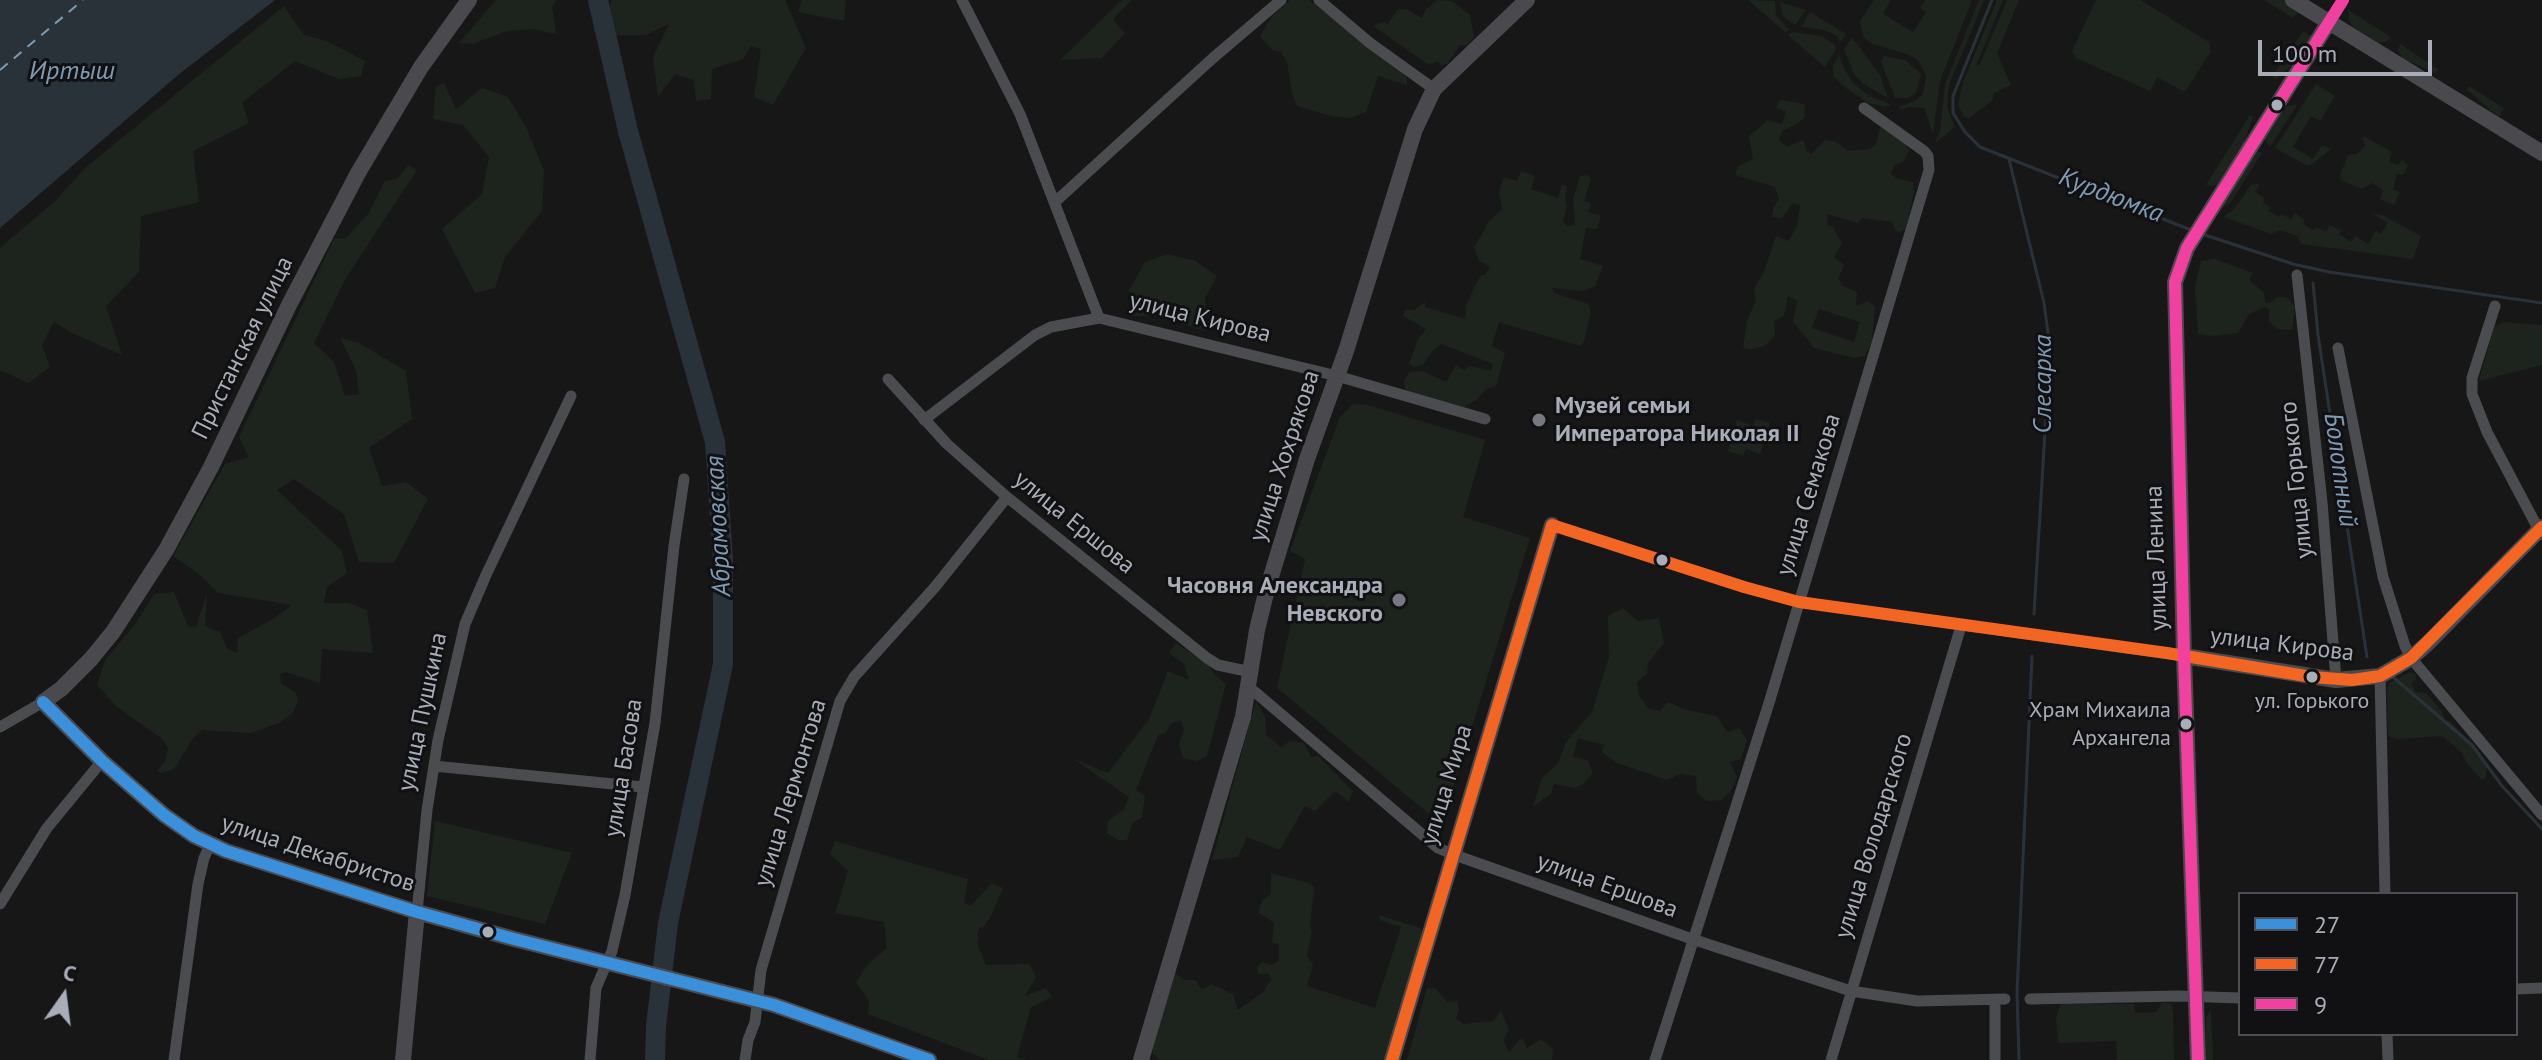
<!DOCTYPE html>
<meta charset="utf-8">
<style>
body{margin:0}
#map{position:relative;width:2542px;height:1060px;overflow:hidden;background:#171717;font-family:"PT Sans",sans-serif}
canvas{display:block}
.legend{position:absolute;left:2238px;top:892px;width:280px;height:144px;box-sizing:border-box;background:#111113;border:2px solid #4d4f55;margin:0;padding:10px 14px;list-style:none;font-size:24px;color:#a8adb8}
.legend li{display:flex;align-items:center;gap:16px;height:40px}
.legend b{width:40px;border:2px solid #4d4f55}
.north{position:absolute;left:24px;top:956px;width:80px;height:80px;-webkit-text-stroke:6px #111113;paint-order:stroke;rotate:14deg;font-size:22px;font-weight:700;line-height:32px;text-align:center;color:#a8adb8}
.north::after{content:'';display:block;margin:auto;width:28px;height:36px;background:#a8adb8;clip-path:polygon(50% 0,100% 100%,50% 72%,0 100%)}
.scale{position:absolute;left:2258px;top:40px;width:174px;height:36px;box-sizing:border-box;border:4px solid #a8adb8;border-top:0;padding-left:10px;font-size:24px;line-height:28px;white-space:nowrap;color:#a8adb8;-webkit-text-stroke:6px #111113;paint-order:stroke}
</style>
<div id="map">
<canvas width="2542" height="1060"></canvas>
<ul class="legend">
<li><b style="height:10px;background:#3a90db"></b>27</li>
<li><b style="height:10px;background:#f26522"></b>77</li>
<li><b style="height:10px;background:#f240a1"></b>9</li>
</ul>
<div class="north">С</div>
<div class="scale">100 m</div>
</div>
<script>
const context = document.querySelector('canvas').getContext('2d');
context.lineJoin = 'round';
function fill(path, color) { context.fillStyle = color; context.fill(path, 'evenodd'); }
const shape = rows => new Path2D(rows.map(r => 'M' + r).join(''));
function trace(path, color, width, dash) { context.strokeStyle = color; context.lineWidth = width; context.lineCap = dash ? 'butt' : 'round'; context.setLineDash(dash || []); context.stroke(path); }
function drawText(font, color, halo, rows, align = 'center') {
  context.font = font + ' "PT Sans",sans-serif'; context.lineWidth = 6; context.setLineDash([]); context.textBaseline = 'middle'; context.strokeStyle = halo; context.fillStyle = color; for (const [text, x, y, turn = 0] of rows) {
    context.save(); context.translate(x, y); context.rotate((+turn || 0) * Math.PI / 180); context.textAlign = isNaN(turn) ? turn : align; if (halo) context.strokeText(text, 0, 0); context.fillText(text, 0, 0); context.restore();
  }
}
fill(shape([
 [496,0,556,0,552,7,556,34,533,29,507,31,472,44,459,43],
 [611,0,785,0,806,48,773,105,754,97,761,49,751,46,743,59,712,69,711,99,696,101,694,80,675,74,658,97,653,57,669,24,646,35,616,35,610,9],
 [802,0,846,0,844,21,798,12],
 [1122,0,1132,0,1113,19,1125,33,1102,58,1060,60],
 [1290,0,1309,0,1402,71,1407,78,1407,85,1378,76,1366,112,1350,118,1331,116,1297,106,1292,93,1287,62,1281,52,1272,50,1260,36,1272,16],
 [1437,0,1452,1,1470,15,1474,37,1467,45,1460,45,1448,63,1441,66,1438,61,1429,65,1373,26,1382,22,1388,24,1398,9,1406,9,1422,18,1426,9],
 [1748,0,1775,1,1776,15,1789,30,1785,32],
 [1874,0,1891,0,1883,14,1913,32,1926,12,1920,8,1925,0,1972,0,1940,81,1933,134,1924,108,1909,107,1900,110,1899,107,1917,100,1923,94,1926,76,1918,60,1909,55,1871,43,1863,37,1860,21],
 [1979,0,1984,0,1949,85,1947,107,1955,127,1935,143,1940,131,1945,85],
 [1997,0,2003,0,1976,66,1980,64,2007,0,2019,0,1997,53,2011,85,1994,93,1992,101,1969,118,1964,117,1958,105,1963,82],
 [2096,0,2140,0,2209,42,2211,51,2185,92,2157,77,2150,91,2076,58,2072,51],
 [2264,0,2287,0,2299,11,2293,18],
 [1780,2,1806,10,1795,25,1783,17],
 [284,6,304,35,327,41,365,61,361,76,339,79,295,61,242,103,249,123,193,151,199,202,141,216,139,272,106,306,122,355,70,332,54,322,42,345,50,367,28,383,0,370,0,248,54,202,85,168],
 [2348,10,2391,37,2388,41,2379,43,2353,27,2349,20],
 [1810,12,1846,34,1840,42,1837,36,1824,30,1801,27],
 [2303,31,2311,36,2293,64,2276,79,2272,77],
 [1793,32,1822,36,1834,44,1836,49,1825,67,1788,35],
 [1852,37,1880,75,1888,98,1862,83,1853,72,1844,49],
 [2400,44,2438,69,2436,73,2404,59,2398,51],
 [1839,55,1845,70,1853,83,1868,95,1892,105,1885,107,1868,103,1847,89,1833,76,1833,66],
 [1884,56,1905,60,1921,74,1916,93,1908,98,1895,98,1881,62],
 [444,83,456,109,482,88,508,97,527,129,544,171,542,211,505,257,495,288,475,293,442,229,482,194,489,157,463,125,433,119,436,87],
 [2316,84,2335,96,2320,121,2311,116,2293,147,2313,159,2322,145,2331,149,2311,165,2306,165,2275,148],
 [2469,86,2504,108,2499,117,2467,90],
 [1780,100,1804,104,1805,116,1799,123,1782,131,1779,140,1787,147,1803,140,1807,151,1811,154,1825,140,1836,142,1848,151,1870,149,1876,144,1880,127,1903,139,1909,151,1903,162,1894,166,1891,174,1898,179,1913,182,1914,191,1906,229,1897,233,1892,222,1862,218,1858,223,1827,214,1828,225,1832,226,1842,243,1834,257,1844,265,1838,279,1843,286,1857,292,1856,306,1868,301,1875,307,1872,340,1865,356,1854,358,1814,348,1793,322,1797,301,1788,296,1784,316,1774,321,1775,335,1766,345,1752,349,1743,348,1747,320,1756,301,1754,289,1764,272,1776,236,1788,241,1797,227,1800,205,1793,203,1782,218,1772,217,1773,208,1779,199,1775,187,1735,175,1738,166,1753,159,1749,136,1768,120,1782,124,1786,111,1776,108],
 [1819,309,1860,322,1854,342,1812,328],
 [2297,105,2270,147,2264,139,2286,106],
 [2250,115,2253,117,2244,143,2218,184,2212,186,2206,185],
 [2364,136,2392,152,2389,161,2398,165,2402,159,2408,165,2403,175,2397,174,2393,189,2400,192,2394,205,2380,199,2383,190,2372,183,2362,189,2341,180,2340,175,2348,155,2357,154,2365,146,2362,138],
 [2258,151,2262,153,2230,203,2218,211,2251,155],
 [408,165,417,170,346,278,314,343,334,362,345,396,359,394,356,370,340,338,359,343,406,371,412,419,369,448,382,486,406,482,428,499,394,563,359,562,344,514,294,479,277,490,342,551,347,573,327,587,324,603,349,603,367,610,373,653,322,649,320,683,286,672,280,674,281,683,296,693,298,701,293,712,281,722,251,733,202,730,194,737,174,769,161,773,157,771,166,759,168,748,161,738,117,707,97,685,105,660,135,624,154,594,174,592,188,626,196,627,207,593,205,626,220,632,227,648,237,653,238,638,273,619,292,605,218,593,200,575,173,556,225,464,249,457,239,437,334,239,346,238,369,213,385,181,398,178],
 [1521,171,1535,176,1531,189,1558,198,1562,185,1567,186,1565,198,1567,207,1563,222,1567,226,1574,225,1575,218,1573,199,1580,176,1586,175,1591,178,1584,201,1591,203,1588,212,1601,216,1597,229,1586,228,1580,259,1603,266,1595,286,1584,291,1552,288,1554,293,1588,304,1591,311,1584,342,1580,346,1499,322,1492,346,1505,353,1496,386,1486,389,1478,399,1464,407,1405,392,1404,380,1410,372,1422,371,1446,382,1456,365,1464,370,1470,366,1491,371,1493,364,1441,344,1434,349,1423,365,1414,367,1409,364,1418,339,1426,329,1403,316,1405,310,1414,310,1425,302,1425,307,1465,319,1466,306,1473,290,1481,275,1485,275,1490,267,1479,261,1474,248,1489,221,1502,209,1499,192,1504,177,1517,181],
 [2260,183,2255,192,2265,198,2263,203,2270,207,2268,211,2279,217,2282,214,2291,219,2295,213,2305,220,2303,224,2313,230,2316,227,2326,232,2330,225,2341,231,2339,234,2351,242,2356,236,2368,244,2376,231,2381,234,2388,223,2371,213,2382,215,2421,236,2413,259,2302,244,2297,236,2280,230,2271,234,2224,217,2235,208,2251,185],
 [1168,254,1195,261,1217,276,1205,298,1206,331,1153,316,1131,316,1129,290,1145,262],
 [2215,259,2253,273,2249,280,2264,293,2265,303,2270,303,2277,297,2286,297,2295,306,2292,330,2278,329,2269,322,2269,309,2265,307,2249,314,2238,333,2211,336,2198,334,2195,287,2201,261],
 [2504,322,2542,325,2542,365,2479,381,2494,327],
 [1352,404,1367,405,1485,440,1463,517,1530,538,1448,805,1428,813,1277,688,1305,559,1290,551,1339,419],
 [1756,419,1770,423,1760,454,1746,449,1743,456,1728,451,1737,420,1753,426],
 [1623,608,1638,621,1659,618,1664,643,1648,663,1647,674,1637,682,1639,696,1649,709,1661,711,1666,703,1671,703,1683,709,1717,716,1727,732,1739,728,1747,740,1741,759,1730,762,1737,777,1731,791,1722,800,1707,801,1697,793,1696,776,1680,774,1667,780,1617,763,1602,752,1604,745,1578,738,1573,756,1588,761,1593,773,1584,783,1575,788,1554,784,1551,794,1533,806,1542,778,1558,763,1566,742,1592,712,1609,657,1608,616],
 [1176,643,1209,665,1215,675,1226,684,1207,756,1197,761,1183,758,1179,744,1184,730,1181,721,1170,724,1166,733,1158,735,1136,790,1145,796,1142,817,1133,823,1127,840,1118,840,1107,833,1108,821,1124,809,1129,797,1072,758,1108,773,1149,719,1168,671,1189,680,1184,664,1169,653],
 [2410,672,2415,674,2416,679,2411,684,2416,692,2426,693,2443,712,2444,720,2450,721,2478,750,2487,765,2486,777,2482,780,2467,764,2462,753,2442,736,2397,739,2388,736,2387,693,2389,683],
 [1256,701,1265,717,1266,735,1281,747,1290,741,1304,743,1311,757,1318,756,1353,791,1349,802,1335,791,1315,811,1305,806,1280,850,1247,837,1238,857,1212,860],
 [435,821,572,853,545,924,427,896],
 [835,841,968,879,964,903,970,906,992,883,1003,888,992,914,983,928,980,927,977,935,979,937,977,942,986,965,1029,964,1036,977,1025,996,1046,988,1052,997,1031,1007,1017,1057,1026,1060,989,1060,868,1014,869,1001,856,982,868,964,887,948,884,922,835,913,848,871,830,854],
 [1271,873,1308,883,1314,887,1310,926,1312,931,1307,956,1313,965,1307,986,1375,1008,1401,927,1380,920,1379,915,1420,928,1424,933,1386,1060,1159,1060,1153,1054,1152,1047,1174,972,1184,980,1195,980,1202,990,1211,984,1233,994,1238,1010,1262,993,1272,979,1268,974,1258,974,1257,967,1262,962,1273,965,1279,960,1279,944,1272,943,1274,923,1258,912,1262,901,1271,894],
 [1427,988,1436,989,1447,1002,1457,1001,1459,1010,1456,1018,1463,1024,1493,1021,1501,1011,1509,1030,1503,1040,1509,1052,1522,1037,1527,1048,1541,1039,1553,1049,1552,1060,1407,1060],
 [2061,1003,2134,1004,2135,1013,2156,1012,2162,1003,2171,1004,2173,1012,2174,1060,2117,1060,2116,1041,2058,1043,2056,1017],
 [2211,1009,2213,1060,2206,1060,2206,1017]
]), '#1d241e');
fill(shape([
 [0,0,275,0,178,75,0,228]
]), '#2a3239');
trace(shape([
 [1992,0,1953,96,1953,113,1965,132,1980,147,2191,230],
 [2009,159,2044,303,2050,348,2034,614],
 [2202,234,2293,264,2329,272,2542,303],
 [2313,283,2318,335,2367,657],
 [2393,677,2472,745,2502,786,2542,829],
 [2019,1060,2017,993,2032,656]
]), '#2a3239', 3);
trace(shape([
 [598,0,628,131,715,442,723,561,723,664,668,923,656,1026,655,1060]
]), '#2a3239', 20);
trace(shape([
 [0,70,83,0]
]), '#7f9bb3', 2, [10, 8]);
trace(shape([
 [962,0,1020,114,1099,318],
 [1319,0,1370,43,1434,89],
 [2329,22,2343,0],
 [1055,202,1213,58,1281,0],
 [2297,275,2322,502,2336,680],
 [2495,306,2472,378,2472,394,2487,432,2541,534],
 [2338,348,2383,577,2405,646,2411,658,2542,815],
 [888,379,947,444,1007,497,1207,658,1218,665,1251,672],
 [924,420,1035,335,1051,327,1099,318,1337,376,1485,419],
 [1552,525,1744,587,1799,602,2184,656],
 [2380,676,2385,894],
 [1249,689,1255,692,1438,848,1452,854,1692,939,1851,991,1917,1001,2005,999],
 [0,727,43,702],
 [434,766,643,787],
 [0,904,47,828,102,761],
 [417,912,427,810,438,740,465,624,486,575,571,396],
 [2516,989,2542,988],
 [2030,999,2178,996,2240,998],
 [2387,1034,2388,1060],
 [174,1060,198,884,204,858,210,845],
 [590,1060,596,988,612,951,625,895,655,723,674,546,684,479],
 [745,1060,748,1040,755,1022,761,970,840,701,854,677,935,587,1007,497],
 [1655,1060,1769,703,1929,170,1928,156,1924,151,1864,108],
 [1831,1060,1961,626],
 [1995,1060,1995,1000]
]), '#4b4c50', 11);
trace(shape([
 [469,0,421,67,358,173,289,305,211,467,166,550,113,632,91,659,61,689,43,702,102,761,164,815,194,836,226,851,417,912,514,939,774,1005,929,1060],
 [2293,0,2542,153],
 [2184,656,2336,680,2380,676,2411,658,2427,644,2542,527],
 [403,1060,417,912],
 [1141,1060,1243,717,1257,630,1266,593,1307,459,1346,351,1415,129,1434,89,1527,0],
 [1392,1060,1552,525],
 [2198,1060,2184,656,2175,282,2187,248,2329,22]
]), '#4a4a4e', 16);
trace(shape([
 [43,702,102,761,164,815,194,836,226,851,417,912,514,939,774,1005,929,1060]
]), '#3a90db', 12);
trace(shape([
 [1392,1060,1552,525,1744,587,1799,602,2167,653,2312,677,2352,680,2380,676,2411,658,2542,527]
]), '#f26522', 12);
trace(shape([
 [2198,1060,2184,656,2175,282,2187,248,2343,0]
]), '#f240a1', 12);
for (const [x, y, r, color] of [
 [2277,105,7,"#a8adb8"],
 [1539,420,8,"#757880"],
 [1662,560,7,"#a8adb8"],
 [1399,600,8,"#757880"],
 [2312,677,7,"#a8adb8"],
 [2186,724,7,"#a8adb8"],
 [488,932,7,"#a8adb8"]
]) { const dot = new Path2D(); dot.arc(x, y, r, 0, 2 * Math.PI); context.fillStyle = color; context.fill(dot); trace(dot, '#111113', 3); }
drawText('22px', '#a8adb8', '#111113', [
 ["ул. Горького",2312,702],
 ["Храм Михаила",2171,711,"right"],
 ["Архангела",2171,739,"right"]
]);
drawText('24px', '#a8adb8', '#111113', [
 ["улица Кирова",1200,318,14],
 ["Пристанская улица",243,348,-64],
 ["улица Хохрякова",1285,456,-72],
 ["улица Горького",2297,480,-96],
 ["улица Семакова",1809,495,-73],
 ["улица Ершова",1074,523,39],
 ["улица Ленина",2157,558,-92],
 ["улица Кирова",2282,645,7],
 ["улица Пушкина",423,712,-78],
 ["улица Басова",624,768,-81],
 ["улица Мира",1447,785,-73],
 ["улица Лермонтова",791,793,-73],
 ["улица Володарского",1874,836,-73],
 ["улица Декабристов",318,854,18],
 ["улица Ершова",1607,886,20]
]);
drawText('bold 24px', '#a8adb8', '#111113', [
 ["Музей семьи",1555,406],
 ["Императора Николая II",1555,434],
 ["Часовня Александра",1383,586,"right"],
 ["Невского",1383,614,"right"]
], 'left');
drawText('italic 26px', '#7f9bb3', '#111113', [
 ["Иртыш",72,72],
 ["Курдюмка",2111,196,21],
 ["Слесарка",2044,384,-90],
 ["Болотный",2340,470,82],
 ["Абрамовская",719,526,-93]
]);
</script>
